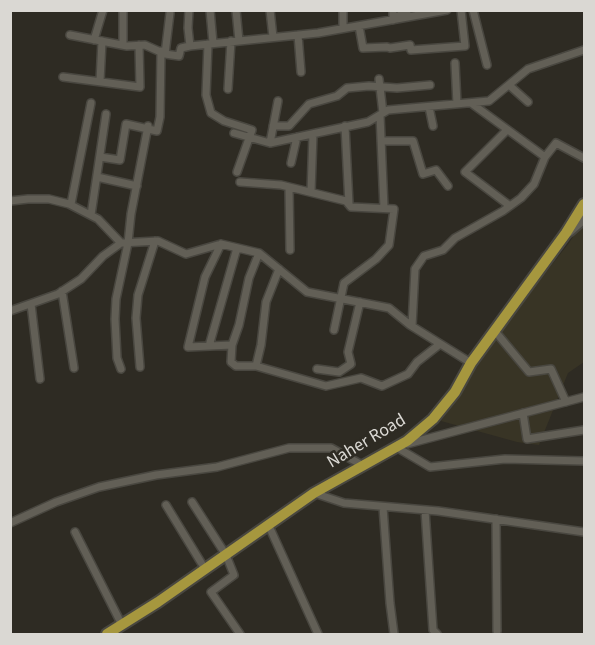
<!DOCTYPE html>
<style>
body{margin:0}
#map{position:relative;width:595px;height:645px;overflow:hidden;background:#2e2b23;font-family:"Source Sans 3",sans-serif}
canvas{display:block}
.frame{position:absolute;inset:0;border:12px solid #dad8d3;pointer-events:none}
</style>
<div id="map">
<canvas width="595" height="645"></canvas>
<div class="frame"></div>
</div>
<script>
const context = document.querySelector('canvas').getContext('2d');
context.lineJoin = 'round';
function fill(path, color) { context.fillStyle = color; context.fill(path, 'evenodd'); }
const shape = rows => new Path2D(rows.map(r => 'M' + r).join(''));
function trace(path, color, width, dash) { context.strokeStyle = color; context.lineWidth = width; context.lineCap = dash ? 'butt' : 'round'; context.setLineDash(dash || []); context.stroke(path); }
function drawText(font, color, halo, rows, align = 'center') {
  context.font = font + ' "Source Sans 3",sans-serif'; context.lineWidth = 5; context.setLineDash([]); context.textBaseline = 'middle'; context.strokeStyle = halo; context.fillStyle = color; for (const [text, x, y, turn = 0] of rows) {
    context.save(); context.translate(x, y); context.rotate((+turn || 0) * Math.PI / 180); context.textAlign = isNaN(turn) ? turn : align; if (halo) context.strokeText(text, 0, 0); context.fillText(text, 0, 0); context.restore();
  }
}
fill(shape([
 [584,222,584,362,568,373,539,445,517,442,441,421,508,320,569,243,579,227]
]), '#383425');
const street = shape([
 [123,10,123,45],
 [189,10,188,28,190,46],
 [210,10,213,43],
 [236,10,239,41],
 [270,10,273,37],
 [473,10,487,65],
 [397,17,408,10],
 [393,20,393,10],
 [359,26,363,48,387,47,390,48,410,45,411,50,465,46,461,10],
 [343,28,343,10],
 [70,35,127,46,145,45,165,54,179,56,181,48,190,46,318,33,447,10],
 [298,35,301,72],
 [94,40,103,10],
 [208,44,206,95,211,113,224,121,252,130,237,172],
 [165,54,170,13],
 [455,63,457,104],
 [63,77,140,87,139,45],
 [379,79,383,113],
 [100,81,102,41],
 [509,85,528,102],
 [228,89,231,41],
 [471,103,545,157],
 [429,107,433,126],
 [380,115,384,208],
 [273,126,289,126,309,104,337,96,347,88,369,86,397,88,430,85],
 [345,126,349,204],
 [507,130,465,172,510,206],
 [234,133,270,143,368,122,388,110,489,101,528,69,584,50],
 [381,141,413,141,423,174,436,170,448,186],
 [270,143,278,101],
 [100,157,120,160,126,124,157,131,160,117,161,51],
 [291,163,297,137],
 [97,177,137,186],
 [240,182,281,185,346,201,351,207,394,209,389,245,376,259,344,283,334,330],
 [289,188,290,250],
 [311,192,313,134],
 [10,201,28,199,49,199,69,204,98,219,121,243],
 [71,204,91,103],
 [91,215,106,114],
 [221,244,205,277,188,347,232,345,231,362,236,366,256,366,326,386,361,378,382,386,408,374,417,362,440,344],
 [62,291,74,368],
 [31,304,40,379],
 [10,311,58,294,81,279,103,256,121,243,158,241,186,254,221,244,259,253,307,292,389,308,410,325,471,363],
 [412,326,415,269,424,256,443,250,455,238,503,211,521,198,534,184,545,157,556,143,584,158],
 [494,330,529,372,551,369,566,402],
 [232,345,239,325,249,278,259,253],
 [209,346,237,248],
 [256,366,261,345,266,302,279,269],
 [140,367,136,318,138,295,155,241],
 [121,369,117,358,115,319,116,299,128,243,131,214,148,126],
 [317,369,339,372,351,364,348,352,360,302],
 [523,413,527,439,584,430],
 [407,444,584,397],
 [396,447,430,467,505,459,584,461],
 [314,493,344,503,438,511,584,532],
 [192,502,226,555,234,575,211,592,240,634],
 [166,505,205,569],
 [383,507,390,603,394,634],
 [425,510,433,630,437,634],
 [496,519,497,631],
 [10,523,56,502,99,487,156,475,217,467,289,448,331,448,362,465],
 [268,524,318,634],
 [75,532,122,625]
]);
const secondary = shape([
 [569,231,584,218]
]);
const primary = shape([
 [107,634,158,602,314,493,407,441,433,419,455,392,471,363,566,233,584,204]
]);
trace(street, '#494740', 10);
trace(secondary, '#494740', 14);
trace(primary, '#494740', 14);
trace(street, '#625f56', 7);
trace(secondary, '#625f56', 10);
trace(primary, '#a6973e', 10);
drawText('18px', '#dad8d3', '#2e2b23', [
 ["Naher Road",367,442,-31]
]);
</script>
